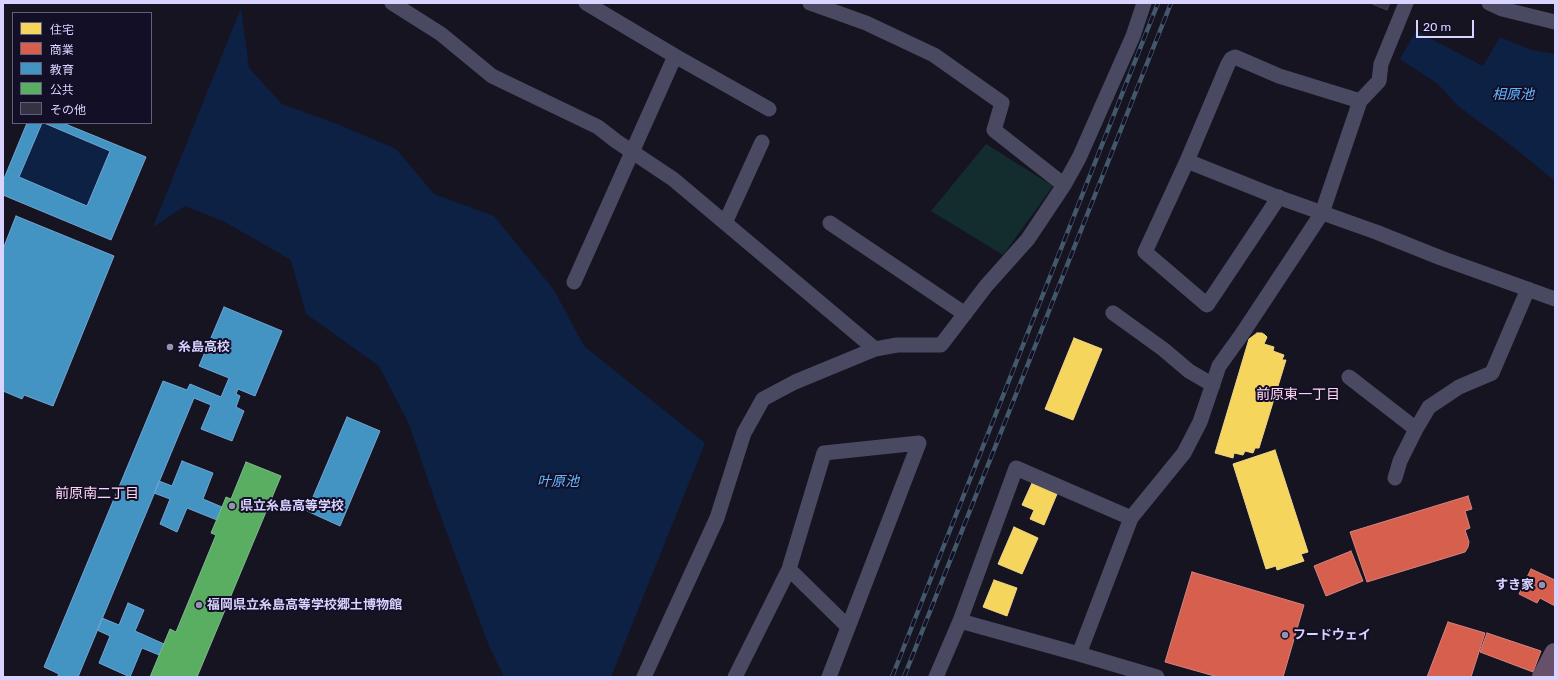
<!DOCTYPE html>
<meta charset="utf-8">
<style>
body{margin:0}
#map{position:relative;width:1558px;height:680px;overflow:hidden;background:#161421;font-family:Rubik,"Noto Sans JP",sans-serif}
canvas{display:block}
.frame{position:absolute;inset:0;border:4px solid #d9d4ff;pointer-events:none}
.legend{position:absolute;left:12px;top:12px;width:140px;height:112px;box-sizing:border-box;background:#130f26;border:1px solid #625e7d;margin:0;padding:5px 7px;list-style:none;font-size:12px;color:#d9d4ff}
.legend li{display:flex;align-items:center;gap:8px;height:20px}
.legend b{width:20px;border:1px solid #625e7d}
.scale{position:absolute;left:1416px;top:20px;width:58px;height:18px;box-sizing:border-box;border:2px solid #d9d4ff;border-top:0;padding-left:5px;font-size:12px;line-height:14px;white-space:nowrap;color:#d9d4ff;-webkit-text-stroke:3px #130f26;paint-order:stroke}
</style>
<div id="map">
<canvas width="1558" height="680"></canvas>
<div class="frame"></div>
<ul class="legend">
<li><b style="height:11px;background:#f6d55c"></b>住宅</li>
<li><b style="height:11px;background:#d6604d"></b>商業</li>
<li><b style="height:11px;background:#4393c3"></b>教育</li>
<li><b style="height:11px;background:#5aae61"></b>公共</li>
<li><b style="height:11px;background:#343243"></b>その他</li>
</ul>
<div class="scale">20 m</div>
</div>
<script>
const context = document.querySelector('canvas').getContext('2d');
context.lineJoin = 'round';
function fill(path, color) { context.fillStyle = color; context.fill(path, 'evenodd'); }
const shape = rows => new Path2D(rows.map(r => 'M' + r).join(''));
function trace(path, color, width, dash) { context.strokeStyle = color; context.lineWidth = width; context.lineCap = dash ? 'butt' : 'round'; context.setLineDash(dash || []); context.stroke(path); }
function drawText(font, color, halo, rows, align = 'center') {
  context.font = font + ' Rubik,"Noto Sans JP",sans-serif'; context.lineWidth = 4; context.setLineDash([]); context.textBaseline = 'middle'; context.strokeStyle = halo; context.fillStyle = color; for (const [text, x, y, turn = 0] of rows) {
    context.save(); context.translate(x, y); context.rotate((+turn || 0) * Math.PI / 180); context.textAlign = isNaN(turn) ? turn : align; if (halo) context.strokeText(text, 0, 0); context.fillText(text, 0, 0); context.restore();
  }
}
fill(shape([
 [986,144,1053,186,1003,255,931,211]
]), '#132c2d');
fill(shape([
 [241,8,249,68,282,104,337,124,396,149,434,194,494,216,554,290,584,346,705,443,611,677,504,677,489,646,438,509,409,424,379,366,306,314,291,260,223,221,185,206,153,227],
 [1416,31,1483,66,1500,37,1531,50,1555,54,1555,181,1512,146,1458,106,1438,84,1400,59],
 [42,123,110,151,87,206,19,177]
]), '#0d2144');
const homes = shape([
 [1257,333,1262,333,1265,335,1267,337,1264,344,1274,347,1273,351,1284,355,1282,360,1286,360,1259,448,1255,448,1253,453,1245,451,1243,455,1234,453,1233,458,1215,453,1249,339,1257,333],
 [1074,338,1102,349,1073,420,1045,409,1074,338],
 [1275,450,1308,552,1301,554,1304,561,1277,570,1276,566,1266,569,1233,464,1275,450],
 [1032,483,1057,494,1044,525,1030,519,1034,510,1022,505,1032,483],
 [1014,527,1038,538,1022,574,998,564,1014,527],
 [994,580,1017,588,1007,616,983,607,994,580]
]);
fill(homes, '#f6d55c');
trace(homes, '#edd58d', 1);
const shops = shape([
 [1468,496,1472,509,1465,511,1470,528,1465,530,1469,542,1468,547,1465,552,1367,582,1350,532,1468,496],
 [1351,551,1363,581,1326,596,1314,566,1351,551],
 [1531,569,1555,580,1555,606,1540,598,1537,603,1519,594,1531,569],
 [1192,572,1304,605,1283,677,1218,677,1165,662,1192,572],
 [1448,622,1485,633,1471,677,1427,677,1448,622],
 [1487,633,1541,651,1533,672,1480,652,1487,633]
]);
fill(shops, '#d6604d');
trace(shops, '#d78382', 1);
const schools = shape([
 [27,123,42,123,19,177,87,206,110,151,44,123,63,123,146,157,111,240,3,195,3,181,27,123],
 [16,216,114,256,53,406,24,395,22,399,3,391,3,249,16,216],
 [224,307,282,331,255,396,238,389,236,394,240,396,236,407,244,411,232,441,201,429,211,405,194,398,78,677,57,677,59,674,44,667,163,381,187,390,190,384,221,397,229,378,199,366,224,307],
 [347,417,380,431,340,526,307,511,347,417],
 [182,461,213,473,203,499,222,507,217,520,187,508,177,532,160,524,170,499,154,493,159,481,172,486,182,461],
 [128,603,144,610,135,631,164,644,159,655,142,648,130,677,99,663,110,636,97,630,102,618,119,625,128,603]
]);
fill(schools, '#4393c3');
trace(schools, '#70a6d5', 1);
const public = shape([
 [246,462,281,476,197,677,150,677,170,629,176,632,216,535,211,533,222,507,226,497,231,499,246,462]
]);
fill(public, '#5aae61');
trace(public, '#80b990', 1);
const building = shape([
 [1370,3,1390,3,1387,10,1370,3]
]);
fill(building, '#343243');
trace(building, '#433f54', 1);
trace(shape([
 [392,3,441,34,492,76,598,127,616,141,673,179,875,349],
 [810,3,866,23,934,55,1002,103,994,130,1064,185],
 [1406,3,1381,64,1379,81,1360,101,1279,76,1235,57,1231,59,1228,64,1187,161,1272,195,1376,232,1441,258,1555,299],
 [1489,3,1502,9,1555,22],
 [675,56,769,109],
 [1187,161,1145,252,1207,305,1279,197],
 [725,223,762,142],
 [830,223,965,314],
 [574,282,675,56,586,3],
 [1113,313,1163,349,1189,371,1213,385],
 [1349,377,1416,429,1429,407,1459,387,1492,373,1528,289],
 [1395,478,1400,461,1416,429],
 [789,569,848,627],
 [1079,654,1131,518],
 [644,677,717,518,744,433,763,399,795,382,875,349,897,345,941,345,986,286,1028,239,1064,185,1079,158,1133,36,1144,3],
 [735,677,789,569,824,453,919,443,829,677],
 [936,677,960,621],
 [1157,677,1079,654,960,621,1016,468,1131,518,1184,453,1200,422,1219,366,1242,334,1322,213,1360,101]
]), '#4a4962', 15);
trace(shape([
 [1543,677,1555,654]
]), '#67516a', 22);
const rail = shape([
 [892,677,1158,3],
 [904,677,1171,3]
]);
trace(rail, '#43596b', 4.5);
trace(rail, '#130f26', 3, [9]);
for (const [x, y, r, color] of [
 [170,347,4,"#9591b1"],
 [232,506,4,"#9591b1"],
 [1542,585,4,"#9591b1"],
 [199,605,4,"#9591b1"],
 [1285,635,4,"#9591b1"]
]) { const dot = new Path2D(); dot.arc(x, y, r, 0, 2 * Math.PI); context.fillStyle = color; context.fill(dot); trace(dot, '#130f26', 1.5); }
drawText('bold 13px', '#d9d4ff', '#130f26', [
 ["糸島高校",178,347],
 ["県立糸島高等学校",240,506],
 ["すき家",1534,585,"right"],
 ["福岡県立糸島高等学校郷土博物館",207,605],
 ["フードウェイ",1293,635]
], 'left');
drawText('italic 14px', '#62b6ff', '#130f26', [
 ["相原池",1513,95],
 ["叶原池",558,482]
]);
drawText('14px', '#ffd6f0', '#130f26', [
 ["前原東一丁目",1298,395],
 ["前原南二丁目",97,494]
]);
</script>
